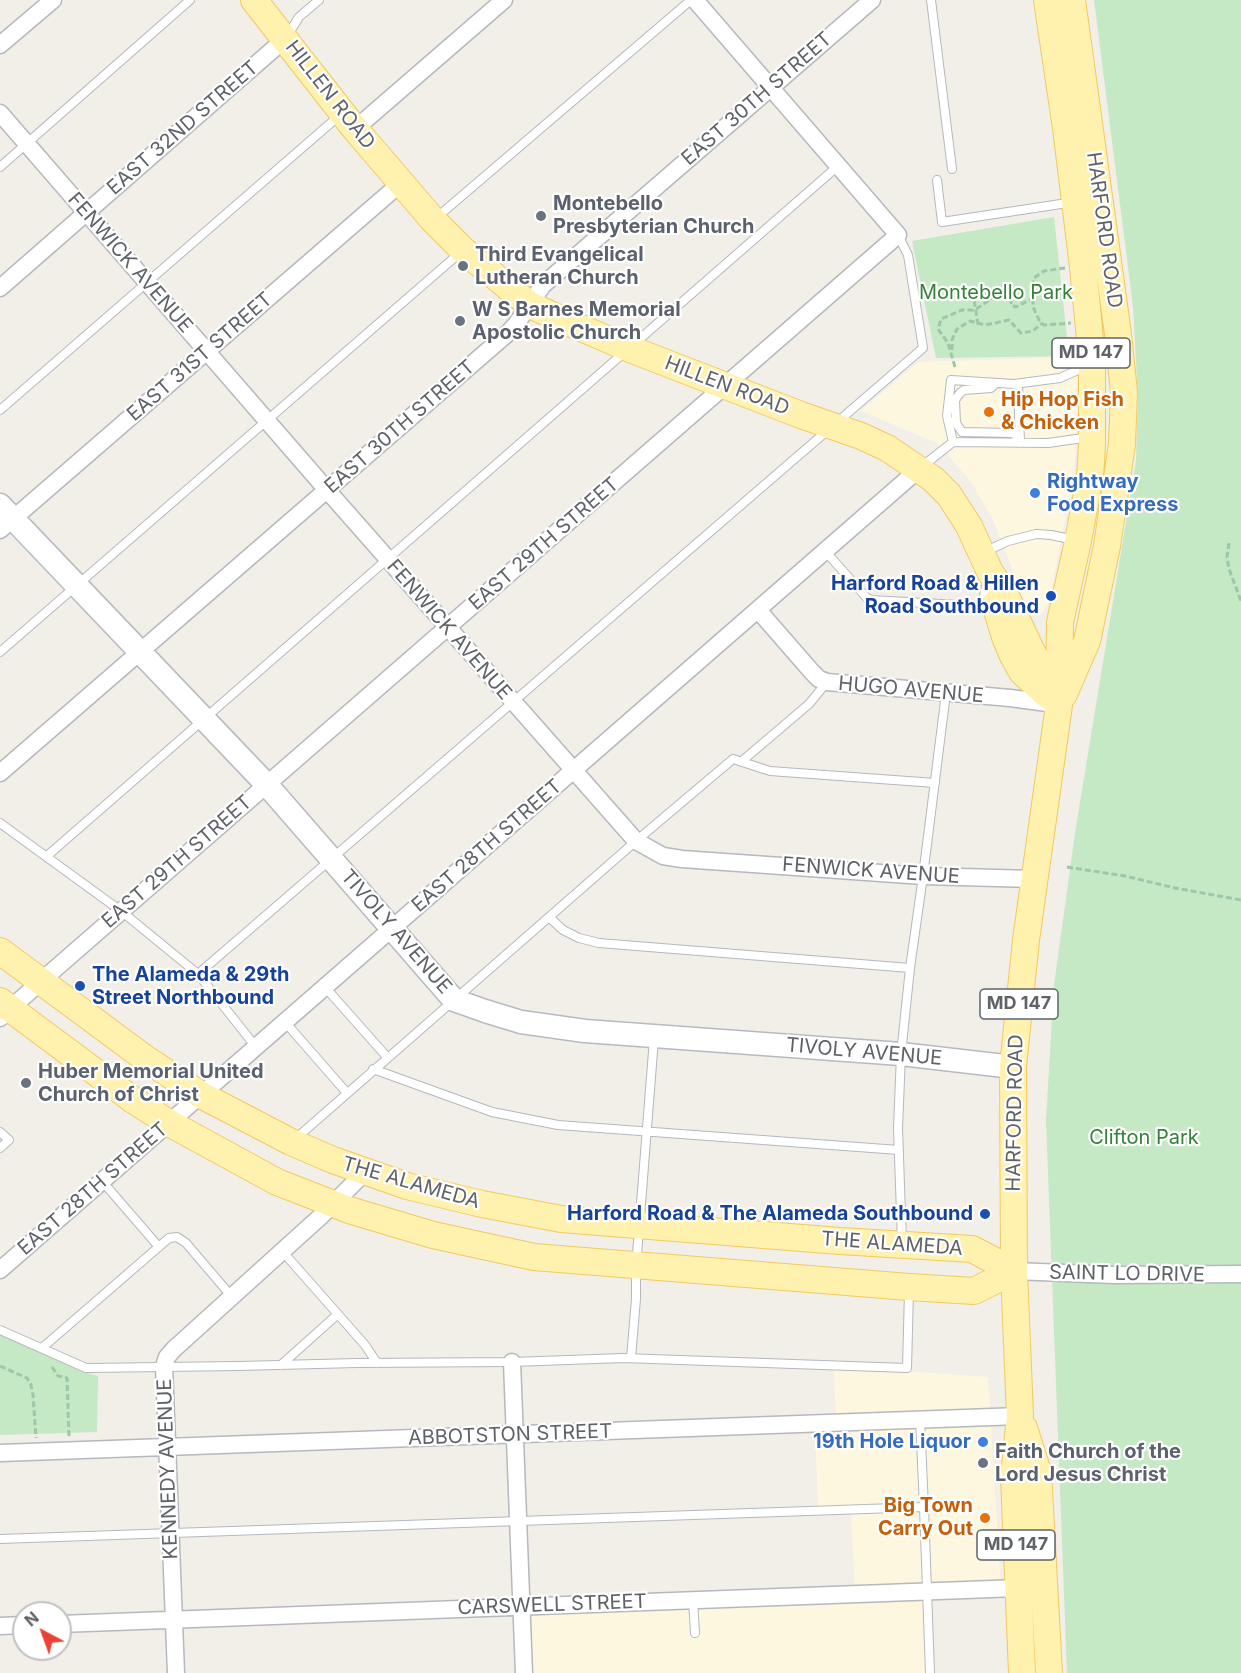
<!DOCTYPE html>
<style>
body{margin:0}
#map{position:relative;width:1241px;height:1673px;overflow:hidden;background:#f1efe8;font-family:Inter,sans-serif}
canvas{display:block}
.north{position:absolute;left:12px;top:1601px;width:60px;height:60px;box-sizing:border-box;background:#fff;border:2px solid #bfc1c3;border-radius:50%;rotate:319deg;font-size:16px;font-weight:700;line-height:24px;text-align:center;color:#5f6368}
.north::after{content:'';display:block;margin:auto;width:21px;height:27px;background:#ea4335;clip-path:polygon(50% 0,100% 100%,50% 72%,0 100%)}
</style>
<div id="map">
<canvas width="1241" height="1673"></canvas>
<div class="north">N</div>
</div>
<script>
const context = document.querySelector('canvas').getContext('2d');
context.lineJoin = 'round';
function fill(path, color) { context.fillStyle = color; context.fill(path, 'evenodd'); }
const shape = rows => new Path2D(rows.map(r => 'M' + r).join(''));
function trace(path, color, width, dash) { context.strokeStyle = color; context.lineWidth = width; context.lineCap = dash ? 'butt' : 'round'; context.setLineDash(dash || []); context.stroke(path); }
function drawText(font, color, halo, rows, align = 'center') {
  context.font = font + ' Inter,sans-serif'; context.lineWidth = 4.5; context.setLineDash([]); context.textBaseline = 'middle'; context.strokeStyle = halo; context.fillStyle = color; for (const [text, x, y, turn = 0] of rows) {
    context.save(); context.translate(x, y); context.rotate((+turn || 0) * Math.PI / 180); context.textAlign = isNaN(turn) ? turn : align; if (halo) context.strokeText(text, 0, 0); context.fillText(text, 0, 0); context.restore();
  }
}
fill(shape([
 [1076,357,1078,419,1073,478,1049,601,1043,612,1036,615,1031,612,1027,606,994,522,972,483,937,443,861,411,918,362],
 [834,1366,988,1377,1001,1590,927,1590,930,1673,526,1673,524,1606,855,1593,851,1510,818,1510,815,1421,836,1420]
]), '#fef7e0');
fill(shape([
 [1094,0,1241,0,1241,1673,1067,1673,1046,1121,1054,985,1075,833,1136,461,1138,396,1133,306],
 [1054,217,1069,356,936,358,912,241],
 [0,1335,84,1372,98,1376,97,1432,0,1435]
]), '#c5e8c5');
const lane = shape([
 [931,0,952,169],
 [287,36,299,17,319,0],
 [0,167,190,0],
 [937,180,942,222,1074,202],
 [436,218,691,0],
 [995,384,991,388,964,390,960,393,955,400,956,423,962,432,1011,433,1015,434,1020,443],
 [1018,384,1020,442],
 [0,410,340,115],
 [953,442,1048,443,1090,437],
 [920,468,953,442,947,416,951,380,1014,384,1060,378,1089,365],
 [825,551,867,598,871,600,976,606,982,605,988,577],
 [984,552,1008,541,1036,534,1051,535,1075,540],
 [0,652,462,251],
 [742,761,809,704,827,682],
 [0,823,121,911,198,974,256,1047],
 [47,856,838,166],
 [549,917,563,930,579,938,599,943,910,968],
 [198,974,923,348,908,255,898,235],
 [325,987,387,1057],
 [285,1022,347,1093],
 [373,1069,492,1112,558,1125,899,1150],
 [0,1132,9,1140,0,1148],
 [294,1140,636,841,733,759,770,771,935,783],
 [102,1181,159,1247],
 [902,1243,898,1128,901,1054,910,968,923,876,946,693],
 [283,1252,365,1345,377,1363],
 [0,1330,86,1368,238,1366,357,1363,512,1362,623,1358,907,1368,909,1291],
 [42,1348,169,1238,177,1237,186,1243,232,1297],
 [631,1358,636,1299,636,1267,654,1039],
 [281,1365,338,1314],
 [920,1420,924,1507],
 [0,1539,924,1507,930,1673],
 [693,1600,695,1633]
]);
const street = shape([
 [0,45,53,0],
 [0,113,327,490,636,841,663,856,682,859,923,876,1034,879],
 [355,129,504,0],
 [0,288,285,39],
 [0,530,401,183],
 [758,610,812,672,819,679,827,682,1010,698,1055,704],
 [0,773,508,333,517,323,543,285,872,0],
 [0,1018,40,982,898,235,695,0],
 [0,1270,919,469],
 [1014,1271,1114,1275,1241,1274],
 [512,1362,524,1673],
 [0,1453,1020,1416],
 [60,1624,1045,1587],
 [0,1626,24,1625],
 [176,1673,164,1366,167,1357,174,1349,320,1217,365,1172]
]);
const secondary = shape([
 [0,505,267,785,454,1000,485,1011,521,1022,585,1031,901,1054,1013,1067]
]);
const primary = shape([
 [254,0,355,129,433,220,463,250,520,297,530,305,565,321,630,349,801,415,861,436,887,448,933,479,949,495,969,526,990,572,1004,592,1031,650,1044,673,1056,699],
 [995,604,1005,637,1013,656,1022,672,1047,695],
 [1064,694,1087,641,1107,546,1122,444,1124,392,1118,334,1072,0],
 [0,951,146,1059,201,1095,291,1142,333,1160,407,1186,482,1204,561,1219,840,1241,972,1249,1014,1271],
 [0,1001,133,1100,169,1123,277,1182,349,1210,433,1235,534,1257,909,1287,974,1291,1014,1271],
 [1024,1428,1038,1472,1049,1673],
 [1022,1673,1014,1477,1020,1416,1014,1271,1013,1067,1026,940,1059,705,1060,622,1078,541,1090,476,1092,445,1092,360,1083,267,1066,128,1047,0]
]);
trace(lane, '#b5b8bc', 10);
trace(street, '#b5b8bc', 19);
trace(secondary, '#b6babf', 25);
trace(primary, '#f2c960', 28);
trace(shape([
 [1065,268,1044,271,1034,278,1033,286,1033,307,1039,320,1044,325,1071,323],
 [973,292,978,325],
 [952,350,952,340,957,329,970,321,985,325,1009,320,1021,333,1033,331,1042,323],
 [955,367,948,343,938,329,941,319,962,310,975,310,992,298,1008,291,1011,294,1011,305,1016,307,1033,298],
 [1229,543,1227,557,1229,569,1241,601],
 [1067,867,1125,876,1175,888,1241,900],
 [0,1366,27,1378,31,1385,33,1395,36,1438],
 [52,1367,58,1376,67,1378,69,1436]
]), '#9cc7a9', 3, [6, 3]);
trace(lane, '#fff', 8);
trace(street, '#fff', 16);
trace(secondary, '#fff', 22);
trace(primary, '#fff2af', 26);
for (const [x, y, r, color] of [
 [541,216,6,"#6b7280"],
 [463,266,6,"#6b7280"],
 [460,321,6,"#6b7280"],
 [989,412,6,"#e8710a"],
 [1035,493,6,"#3f7fe0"],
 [1051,596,6,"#1a4fb4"],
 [80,986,6,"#1a4fb4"],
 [26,1083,6,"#6b7280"],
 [985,1214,6,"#1a4fb4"],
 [983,1442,6,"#3f7fe0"],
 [983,1463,6,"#6b7280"],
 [985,1518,6,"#e8710a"]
]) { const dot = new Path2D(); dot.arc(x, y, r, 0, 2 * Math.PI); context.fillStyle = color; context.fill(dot); trace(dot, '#fff', 2); }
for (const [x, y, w] of [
 [1091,353,78],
 [1019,1004,78],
 [1016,1545,78]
]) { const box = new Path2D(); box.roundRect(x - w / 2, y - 15, w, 30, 4.5); context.fillStyle = '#fff'; context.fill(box); trace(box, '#5f6368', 1.5); }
drawText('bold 18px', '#5f6368', null, [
 ["MD 147",1091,353],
 ["MD 147",1019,1004],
 ["MD 147",1016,1545]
]);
drawText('20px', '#5f6368', '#fff', [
 ["HILLEN ROAD",330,95,52],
 ["EAST 30TH STREET",757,99,-41],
 ["EAST 32ND STREET",183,128,-41],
 ["HARFORD ROAD",1104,230,82],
 ["FENWICK AVENUE",130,263,49],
 ["EAST 31ST STREET",200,357,-41],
 ["HILLEN ROAD",727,386,21],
 ["EAST 30TH STREET",400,427,-41],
 ["EAST 29TH STREET",544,544,-41],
 ["FENWICK AVENUE",449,630,49],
 ["HUGO AVENUE",911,690,5],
 ["EAST 28TH STREET",487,846,-41],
 ["EAST 29TH STREET",177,862,-41],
 ["FENWICK AVENUE",871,871,4],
 ["TIVOLY AVENUE",396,932,49],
 ["TIVOLY AVENUE",864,1052,5],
 ["HARFORD ROAD",1015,1113,-89],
 ["THE ALAMEDA",411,1183,16],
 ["EAST 28TH STREET",93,1189,-41],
 ["THE ALAMEDA",892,1244,4],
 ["SAINT LO DRIVE",1127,1274,1],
 ["ABBOTSTON STREET",510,1435,-2],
 ["KENNEDY AVENUE",168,1469,-92],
 ["CARSWELL STREET",552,1605,-2]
]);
drawText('bold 20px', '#5b616d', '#fff', [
 ["Montebello",553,204],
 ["Presbyterian Church",553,227],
 ["Third Evangelical",475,255],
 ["Lutheran Church",475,278],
 ["W S Barnes Memorial",472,310],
 ["Apostolic Church",472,333],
 ["Huber Memorial United",38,1072],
 ["Church of Christ",38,1095],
 ["Faith Church of the",995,1452],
 ["Lord Jesus Christ",995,1475]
], 'left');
drawText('20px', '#348238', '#fff', [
 ["Montebello Park",996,293],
 ["Clifton Park",1144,1138]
]);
drawText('bold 20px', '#c56008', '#fff', [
 ["Hip Hop Fish",1001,400],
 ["& Chicken",1001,423],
 ["Big Town",973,1506,"right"],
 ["Carry Out",973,1529,"right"]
], 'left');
drawText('bold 20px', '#366cbe', '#fff', [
 ["Rightway",1047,482],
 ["Food Express",1047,505],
 ["19th Hole Liquor",971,1442,"right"]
], 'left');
drawText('bold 20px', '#164399', '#fff', [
 ["Harford Road & Hillen",1039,584],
 ["Road Southbound",1039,607],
 ["The Alameda & 29th",92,975,"left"],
 ["Street Northbound",92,998,"left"],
 ["Harford Road & The Alameda Southbound",973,1214]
], 'right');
</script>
